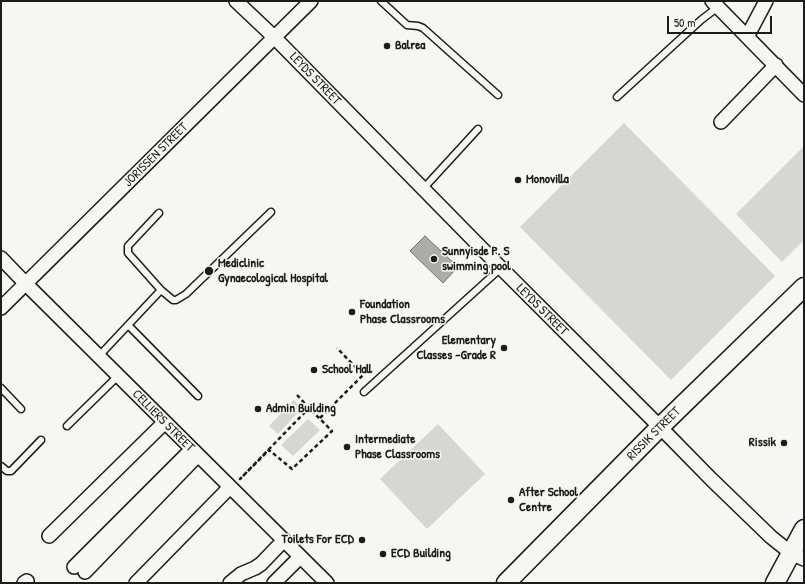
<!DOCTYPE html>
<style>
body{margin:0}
#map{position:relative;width:805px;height:584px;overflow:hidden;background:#f6f6f2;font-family:"Patrick Hand",sans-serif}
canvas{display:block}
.frame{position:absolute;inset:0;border:2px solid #1c1c1c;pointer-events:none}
.scale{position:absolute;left:667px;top:16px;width:105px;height:18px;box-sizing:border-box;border:2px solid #1c1c1c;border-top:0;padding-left:5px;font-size:12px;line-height:14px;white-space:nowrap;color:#1c1c1c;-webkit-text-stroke:3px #f6f6f2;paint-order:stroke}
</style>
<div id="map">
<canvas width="805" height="584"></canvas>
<div class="frame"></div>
<div class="scale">50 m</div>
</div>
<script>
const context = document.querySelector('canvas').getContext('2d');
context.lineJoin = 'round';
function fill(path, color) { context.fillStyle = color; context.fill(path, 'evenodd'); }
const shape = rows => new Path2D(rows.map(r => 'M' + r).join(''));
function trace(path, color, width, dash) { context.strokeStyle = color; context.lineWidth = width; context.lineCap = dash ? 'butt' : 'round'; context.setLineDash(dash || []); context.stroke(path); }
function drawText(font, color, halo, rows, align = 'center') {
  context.font = font + ' "Patrick Hand",sans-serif'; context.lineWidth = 3; context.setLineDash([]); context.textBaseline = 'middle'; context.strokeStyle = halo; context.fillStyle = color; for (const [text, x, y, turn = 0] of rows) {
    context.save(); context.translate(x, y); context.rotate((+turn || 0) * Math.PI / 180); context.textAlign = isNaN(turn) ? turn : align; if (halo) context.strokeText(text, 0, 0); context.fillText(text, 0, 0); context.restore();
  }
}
fill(shape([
 [624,123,775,276,671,380,520,227],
 [804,146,804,240,782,262,736,214],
 [294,400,302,408,278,434,269,426],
 [308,419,320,430,293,456,281,445],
 [438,424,485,474,427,529,380,479]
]), '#d6d6d2');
const water = shape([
 [425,236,458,267,443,283,410,251,425,236]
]);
fill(water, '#acaca9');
trace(water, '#727271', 1);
const service = shape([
 [381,1,407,25,418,26,423,28,498,95],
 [617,97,701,20,718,7],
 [423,189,478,129],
 [159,213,128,246,128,253,161,290,173,300,176,300,186,294,271,212],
 [128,325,198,396],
 [99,356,161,290],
 [1,388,21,409],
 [364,392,501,268],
 [67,426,118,376],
 [1,466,7,471,11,471,41,440]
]);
const minor = shape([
 [236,1,274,37,501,268,660,427,711,479,771,537,791,553,804,559],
 [712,1,804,95],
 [747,37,766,1],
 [721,122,776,65],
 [1,258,26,284,327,583],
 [1,308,311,1],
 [49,536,165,422],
 [74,567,192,449],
 [85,572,198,455],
 [24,583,27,581],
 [136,583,230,487],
 [230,583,241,574,255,568,261,564,284,540],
 [274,583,300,557]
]);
const secondary = shape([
 [506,583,660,427,804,287],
 [775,583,804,529]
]);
trace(service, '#1c1c1c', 9);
trace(minor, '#1c1c1c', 16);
trace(secondary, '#1c1c1c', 21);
trace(shape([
 [297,395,309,408,332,431,292,469,269,450,240,479,309,408],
 [320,418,363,375,337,348]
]), '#1c1c1c', 2.5, [4, 3]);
trace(service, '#f6f6f2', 6);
trace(minor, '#f6f6f2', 13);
trace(secondary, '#f6f6f2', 18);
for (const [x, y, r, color] of [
 [387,46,4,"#1c1c1c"],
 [518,180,4,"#1c1c1c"],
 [434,259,4,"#1c1c1c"],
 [209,271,5,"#1c1c1c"],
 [352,312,4,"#1c1c1c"],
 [504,348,4,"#1c1c1c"],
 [314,370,4,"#1c1c1c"],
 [258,409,4,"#1c1c1c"],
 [784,443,4,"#1c1c1c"],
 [347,447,4,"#1c1c1c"],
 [511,500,4,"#1c1c1c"],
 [362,540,4,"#1c1c1c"],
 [383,554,4,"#1c1c1c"]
]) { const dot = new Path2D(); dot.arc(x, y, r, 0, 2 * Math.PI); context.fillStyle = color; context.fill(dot); trace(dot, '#f6f6f2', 1.5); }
drawText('bold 13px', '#1c1c1c', '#f6f6f2', [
 ["Balrea",395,46],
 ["Monovilla",526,180],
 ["Sunnyisde P. S",442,252],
 ["swimming pool",442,267],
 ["Mediclinic",218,264],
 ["Gynaecological Hospital",218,279],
 ["Foundation",360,305],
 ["Phase Classrooms",360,320],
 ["Elementary",496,341,"right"],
 ["Classes -Grade R",496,356,"right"],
 ["School Hall",322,370],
 ["Admin Building",266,409],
 ["Intermediate",355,440],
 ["Phase Classrooms",355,455],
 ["Rissik",776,443,"right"],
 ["After School",519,493],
 ["Centre",519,508],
 ["Toilets For ECD",354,540,"right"],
 ["ECD Building",391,554]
], 'left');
drawText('13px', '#1c1c1c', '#f6f6f2', [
 ["LEYDS STREET",315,79,46],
 ["JORISSEN STREET",156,155,-45],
 ["LEYDS STREET",542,310,45],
 ["CELLIERS STREET",163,421,45],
 ["RISSIK STREET",654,434,-45]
]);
</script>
